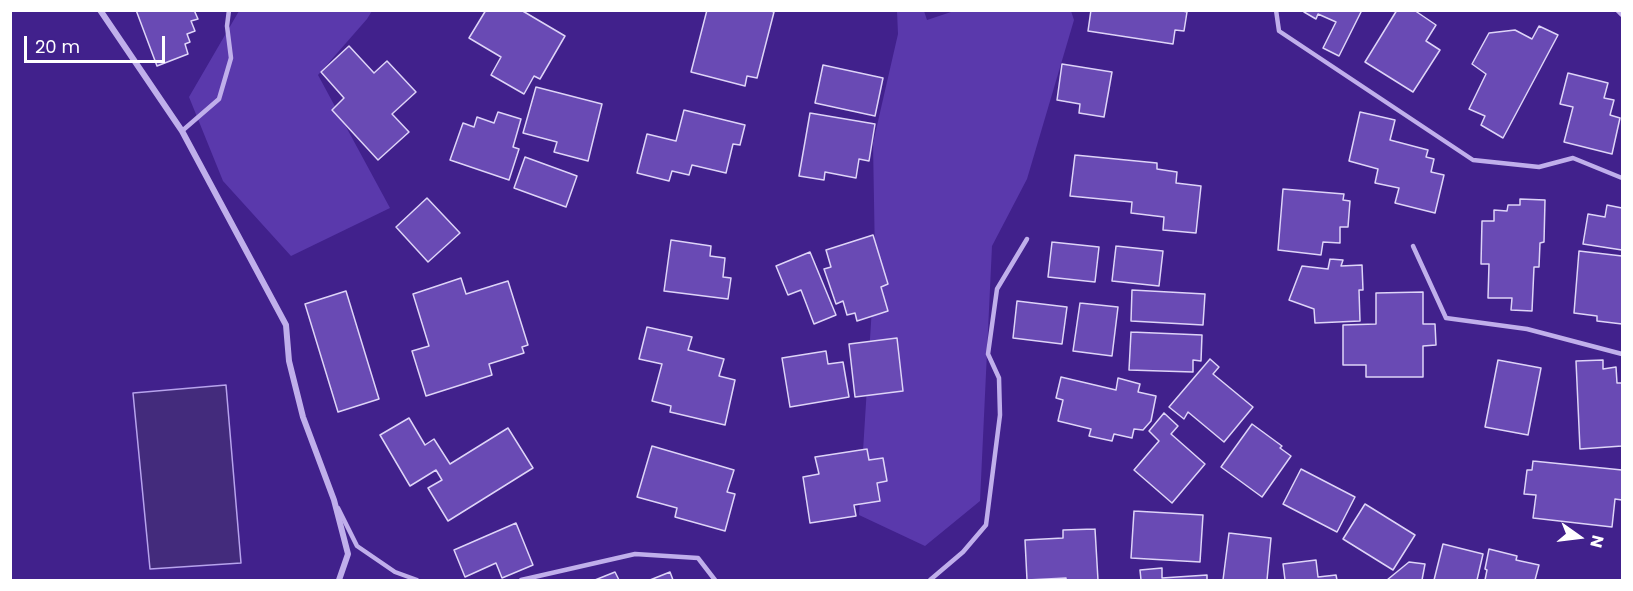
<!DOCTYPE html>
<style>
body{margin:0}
#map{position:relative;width:1633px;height:591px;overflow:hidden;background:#41218c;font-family:Poppins,sans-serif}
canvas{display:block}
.frame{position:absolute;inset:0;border:12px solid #fff;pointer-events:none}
.north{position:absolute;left:1549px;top:507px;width:60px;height:60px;-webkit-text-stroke:4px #41218c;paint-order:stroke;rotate:104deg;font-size:16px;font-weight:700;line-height:24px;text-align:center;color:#fff}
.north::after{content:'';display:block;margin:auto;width:21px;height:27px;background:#fff;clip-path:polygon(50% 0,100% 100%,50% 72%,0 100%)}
.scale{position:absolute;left:24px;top:36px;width:141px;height:27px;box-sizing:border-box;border:3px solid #fff;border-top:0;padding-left:8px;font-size:18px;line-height:21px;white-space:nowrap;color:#fff;-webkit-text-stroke:4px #41218c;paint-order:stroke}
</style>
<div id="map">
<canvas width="1633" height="591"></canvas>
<div class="frame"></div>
<div class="north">N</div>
<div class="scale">20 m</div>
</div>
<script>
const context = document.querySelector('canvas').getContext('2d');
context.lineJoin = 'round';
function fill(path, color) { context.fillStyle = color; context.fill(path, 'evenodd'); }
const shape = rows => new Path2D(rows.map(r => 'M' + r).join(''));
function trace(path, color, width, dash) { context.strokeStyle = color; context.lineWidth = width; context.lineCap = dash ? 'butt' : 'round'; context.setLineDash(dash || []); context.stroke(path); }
fill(shape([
 [239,11,372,11,367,19,318,75,390,208,291,256,223,181,189,97],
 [897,11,924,11,927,20,954,11,1071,11,1074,20,1027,179,992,246,980,501,925,546,859,515,875,259,873,143,898,34]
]), '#5a39ac');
const water = shape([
 [226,385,241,563,150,569,133,393,226,385]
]);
fill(water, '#432b7c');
trace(water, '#b7a3ed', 1.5);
const building = shape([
 [136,10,194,10,198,19,191,21,195,31,187,34,190,42,185,44,188,54,157,66,136,10],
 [486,10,521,10,565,36,540,79,534,76,524,94,491,75,501,57,469,38,486,10],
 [707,10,768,10,774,12,757,78,747,76,745,86,691,72,707,10],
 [1091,10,1179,10,1187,12,1184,31,1175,30,1173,44,1088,31,1091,10],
 [1305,10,1362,10,1339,56,1323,48,1336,22,1318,14,1316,19,1304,12,1305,10],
 [1397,10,1414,10,1436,25,1426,41,1440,50,1413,92,1365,62,1397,10],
 [1539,26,1558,35,1503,138,1481,125,1485,116,1469,109,1486,74,1472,64,1489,33,1515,30,1532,39,1539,26],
 [349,46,374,73,387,61,416,92,392,114,409,132,378,160,332,110,344,98,321,72,349,46],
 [1062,64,1112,72,1104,117,1079,113,1080,104,1057,100,1062,64],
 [823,65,883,78,875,116,815,103,823,65],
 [1568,73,1608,83,1604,98,1614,100,1610,115,1620,118,1612,154,1564,142,1573,107,1560,104,1568,73],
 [536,87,602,104,588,161,554,152,557,142,523,133,536,87],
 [684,110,745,125,740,145,733,144,726,173,692,165,689,175,672,171,669,181,637,173,647,134,676,141,684,110],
 [498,112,521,119,513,147,519,149,509,180,450,160,463,123,474,127,477,117,494,123,498,112],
 [1360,112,1395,120,1390,140,1428,150,1426,157,1434,159,1431,172,1444,175,1435,213,1395,203,1399,188,1375,183,1378,169,1349,161,1360,112],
 [810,113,875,124,869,161,859,159,856,178,825,172,824,180,799,176,810,113],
 [1075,155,1157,163,1157,169,1177,172,1176,183,1201,186,1196,233,1163,230,1164,217,1131,213,1132,202,1070,196,1075,155],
 [525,157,577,176,566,207,514,188,525,157],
 [1283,189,1344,194,1343,200,1350,201,1348,227,1340,227,1340,243,1323,242,1321,255,1278,250,1283,189],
 [427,198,460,233,428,262,396,227,427,198],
 [1520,199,1545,200,1544,242,1540,243,1539,267,1534,267,1532,311,1511,310,1512,298,1488,298,1489,264,1481,264,1482,221,1494,221,1494,210,1507,211,1508,205,1520,205,1520,199],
 [1607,205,1622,208,1622,250,1583,244,1588,214,1605,217,1607,205],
 [873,235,888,284,881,287,888,311,857,321,855,313,847,315,843,301,836,304,824,269,831,267,826,250,873,235],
 [671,240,711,246,710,256,725,258,723,277,731,278,728,299,664,291,671,240],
 [1052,242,1099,247,1095,282,1048,277,1052,242],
 [1116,246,1163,251,1159,286,1112,281,1116,246],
 [1579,251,1622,256,1622,324,1597,321,1597,316,1574,313,1579,251],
 [810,252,836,315,814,324,801,290,788,295,776,266,810,252],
 [1330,259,1343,260,1341,266,1362,265,1363,290,1359,290,1360,321,1315,323,1314,309,1289,300,1302,266,1328,269,1330,259],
 [461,278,466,294,508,281,528,345,522,347,524,353,489,364,492,375,426,396,412,351,429,346,413,294,461,278],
 [1132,290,1205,294,1203,325,1131,321,1132,290],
 [346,291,379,399,338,412,305,304,346,291],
 [1423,292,1423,324,1435,324,1436,345,1423,346,1423,377,1366,377,1366,365,1343,365,1343,325,1376,324,1376,293,1423,292],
 [1017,301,1067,307,1062,344,1013,338,1017,301],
 [1080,303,1118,307,1112,356,1073,351,1080,303],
 [647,327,692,337,688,350,724,359,719,376,735,380,725,425,670,412,671,406,652,401,662,364,639,359,647,327],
 [1131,332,1202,335,1201,361,1193,360,1193,372,1129,370,1131,332],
 [897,338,903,391,855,397,849,344,897,338],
 [826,351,828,364,843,362,849,397,790,407,782,358,826,351],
 [1210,359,1219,367,1213,374,1253,407,1224,442,1188,412,1184,419,1169,407,1210,359],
 [1498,360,1541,368,1528,435,1485,427,1498,360],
 [1603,360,1603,369,1616,367,1617,383,1622,383,1622,446,1580,449,1576,361,1603,360],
 [1061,377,1116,390,1118,378,1140,384,1138,392,1156,396,1151,421,1143,430,1134,429,1132,438,1114,434,1112,441,1089,436,1091,429,1058,421,1063,400,1056,398,1061,377],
 [1164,413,1178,426,1171,434,1205,464,1172,503,1134,470,1159,441,1149,431,1164,413],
 [409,418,425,445,434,439,450,464,508,428,533,468,448,521,428,488,442,480,436,470,410,486,380,435,409,418],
 [1252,424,1282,446,1280,448,1291,456,1262,497,1221,467,1252,424],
 [652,446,734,470,727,492,735,494,725,531,675,517,677,508,637,497,652,446],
 [867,449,869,460,883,458,887,481,877,483,880,501,854,505,856,516,810,523,803,477,819,474,815,457,867,449],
 [1533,461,1622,470,1622,500,1615,499,1612,527,1533,518,1536,495,1524,494,1527,470,1532,470,1533,461],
 [1301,469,1355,497,1337,532,1283,504,1301,469],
 [1365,504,1415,535,1393,570,1343,539,1365,504],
 [1134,511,1203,515,1200,562,1131,558,1134,511],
 [516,523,533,565,502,578,496,563,465,577,454,550,516,523],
 [1095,529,1098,580,1066,580,1066,578,1027,580,1025,540,1063,538,1063,530,1095,529],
 [1229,533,1271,538,1267,580,1223,580,1229,533],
 [1443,544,1483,554,1477,580,1434,580,1443,544],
 [1489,549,1517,556,1516,560,1539,565,1535,580,1485,580,1487,570,1485,569,1489,549],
 [1316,560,1318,577,1336,575,1337,580,1285,580,1283,564,1316,560],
 [1409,562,1425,564,1422,580,1387,580,1409,562],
 [1162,568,1162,578,1207,575,1207,580,1141,580,1140,570,1162,568],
 [615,572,619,580,595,580,615,572],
 [670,572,673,580,650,580,670,572]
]);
fill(building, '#694ab4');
trace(building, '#ded4f8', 1.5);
trace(shape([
 [1276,10,1279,31,1473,160,1539,167,1573,158,1622,178],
 [1617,10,1622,15],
 [182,131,219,99,231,58,227,26,229,10],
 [1413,246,1446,318,1527,329,1622,354],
 [338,508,357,546,395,572,417,580],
 [521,580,635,554,698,558,715,580],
 [930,580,963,552,986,525,1000,415,999,378,988,354,997,289,1027,239]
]), '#c0afeb', 4.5);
trace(shape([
 [100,10,182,131,286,325,289,361,303,417,334,500,348,554,339,580]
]), '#c0afeb', 6);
</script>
